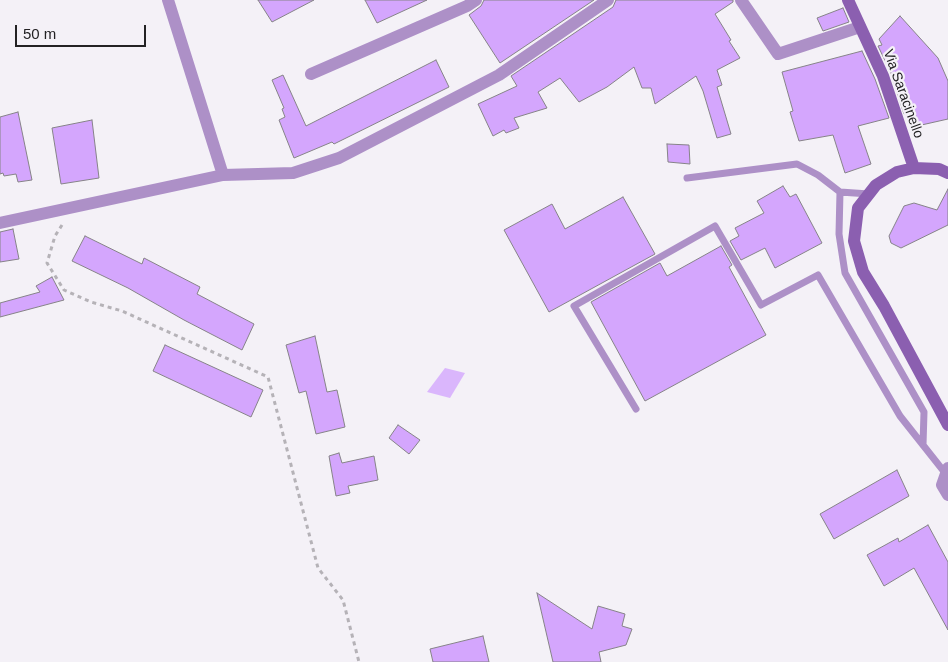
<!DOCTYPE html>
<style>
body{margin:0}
#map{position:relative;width:948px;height:662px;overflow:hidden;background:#f4f1f7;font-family:Helvetica,sans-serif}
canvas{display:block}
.scale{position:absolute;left:15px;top:25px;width:131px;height:22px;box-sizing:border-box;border:2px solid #232224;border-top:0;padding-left:6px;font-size:15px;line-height:18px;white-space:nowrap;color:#232224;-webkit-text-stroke:4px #f4f1f7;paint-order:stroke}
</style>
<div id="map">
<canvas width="948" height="662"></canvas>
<div class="scale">50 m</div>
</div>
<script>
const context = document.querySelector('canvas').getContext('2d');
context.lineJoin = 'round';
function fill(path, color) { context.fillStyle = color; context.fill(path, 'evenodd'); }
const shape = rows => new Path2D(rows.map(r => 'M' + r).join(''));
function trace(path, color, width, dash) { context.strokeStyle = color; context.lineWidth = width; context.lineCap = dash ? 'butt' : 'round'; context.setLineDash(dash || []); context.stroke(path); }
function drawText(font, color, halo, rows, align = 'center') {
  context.font = font + ' Helvetica,sans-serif'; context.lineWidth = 4.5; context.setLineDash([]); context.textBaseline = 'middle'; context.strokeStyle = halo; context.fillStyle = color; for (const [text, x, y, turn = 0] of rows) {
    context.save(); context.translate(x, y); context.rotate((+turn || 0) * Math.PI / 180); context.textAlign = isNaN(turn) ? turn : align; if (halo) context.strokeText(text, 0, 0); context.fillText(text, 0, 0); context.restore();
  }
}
fill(shape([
 [445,368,465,373,450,398,427,392]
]), '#dab6fc');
const building = shape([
 [258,0,314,0,272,22,258,0],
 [365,0,427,0,377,23,365,0],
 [484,0,594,0,500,63,469,15,481,6,484,0],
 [616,0,733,0,733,2,715,14,731,40,729,41,740,58,717,70,722,85,717,87,731,134,717,138,703,91,696,76,655,104,651,88,642,88,634,67,607,87,579,102,560,78,538,92,547,108,514,118,519,128,506,133,504,130,493,136,478,104,517,86,511,76,613,7,616,0],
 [843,8,849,22,823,31,817,18,843,8],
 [900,16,938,58,948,81,948,119,917,126,915,111,904,114,891,73,878,46,882,45,879,39,900,16],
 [862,51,875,79,889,118,858,126,871,164,845,173,833,135,799,141,790,112,793,111,782,72,862,51],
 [436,60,449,87,334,144,332,142,294,158,279,120,285,117,282,109,284,108,272,80,283,75,306,126,436,60],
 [18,112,32,180,18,182,16,174,4,176,3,173,0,174,0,117,18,112],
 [92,120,99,178,61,184,52,128,92,120],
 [667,144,689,145,690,164,668,162,667,144],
 [783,186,790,197,796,194,822,243,775,268,765,248,741,260,730,241,739,236,735,228,764,213,757,201,783,186],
 [948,189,948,225,901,248,891,243,889,236,904,206,914,203,937,210,948,189],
 [623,197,655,254,549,312,504,230,552,204,565,229,623,197],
 [13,229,19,259,0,262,0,232,13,229],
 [85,236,142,264,144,258,200,287,197,294,254,324,242,350,184,320,128,288,72,261,85,236],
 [721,246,732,265,729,267,766,335,645,401,591,302,660,263,667,276,721,246],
 [52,277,64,300,0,317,0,303,40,292,36,286,52,277],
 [315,336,327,392,337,390,345,427,316,434,306,391,299,393,286,345,315,336],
 [165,345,263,390,251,417,153,371,165,345],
 [398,425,420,440,409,454,389,438,398,425],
 [339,453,342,463,374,456,378,480,348,486,350,493,336,496,329,456,339,453],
 [897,470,909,496,834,539,820,514,897,470],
 [928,525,948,562,948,630,914,568,884,586,867,555,898,538,899,542,928,525],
 [537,593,592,629,598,606,625,614,622,626,632,629,626,645,599,652,601,662,553,662,537,593],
 [483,636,489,662,433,662,430,649,483,636]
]);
fill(building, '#d4a6fd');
trace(building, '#868388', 1);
trace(shape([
 [62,225,55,236,47,263,64,290,91,302,122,311,268,377,318,568,343,600,359,662]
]), '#b5b2b7', 3, [4, 4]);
trace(shape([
 [687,178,797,164,818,175,840,192,839,234,845,273,924,412,923,445],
 [840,192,869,194],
 [636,409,574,306,715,226,761,305,818,275,900,416,946,474]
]), '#ad90c7', 7);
trace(shape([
 [741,0,778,54,860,27],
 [311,74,467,6,476,0],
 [223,175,293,173,339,158,499,75,608,0],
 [0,223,223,175,168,0],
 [948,468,942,485,948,495]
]), '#ad90c7', 12);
trace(shape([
 [848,0,883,76,914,168],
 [948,173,939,169,914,168,897,172,876,185,858,208,854,241,863,272,884,306,948,425]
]), '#8b5fb0', 12);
drawText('14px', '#232224', '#f4f1f7', [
 ["Via Saracinello",903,94,70]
]);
</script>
